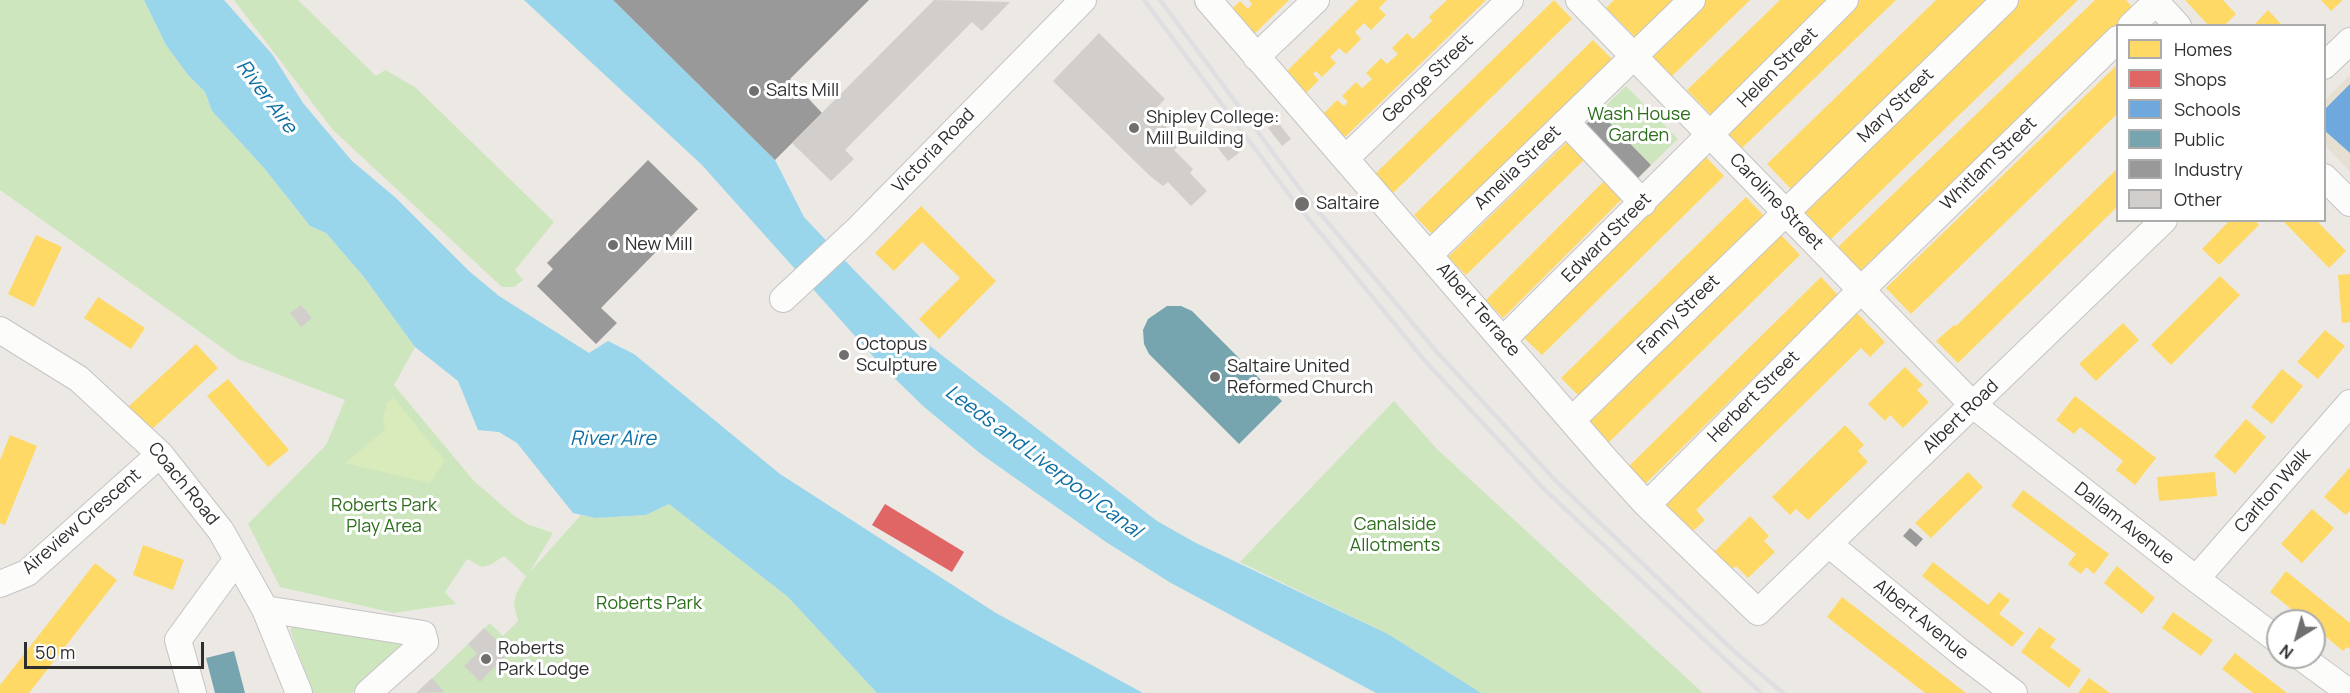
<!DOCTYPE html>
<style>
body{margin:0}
#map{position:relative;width:2350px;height:693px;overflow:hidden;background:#ece8e4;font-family:Manrope,sans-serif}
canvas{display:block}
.legend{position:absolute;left:2116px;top:24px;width:210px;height:198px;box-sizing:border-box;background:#fff;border:2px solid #ababab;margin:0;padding:8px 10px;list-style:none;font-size:18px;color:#2e2e2e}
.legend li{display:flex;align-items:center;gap:12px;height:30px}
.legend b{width:30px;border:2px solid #ababab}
.north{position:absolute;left:2266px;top:609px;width:60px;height:60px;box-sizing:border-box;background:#fff;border:2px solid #ababab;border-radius:50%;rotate:217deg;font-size:16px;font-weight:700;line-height:24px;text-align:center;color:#2e2e2e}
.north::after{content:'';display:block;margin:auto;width:21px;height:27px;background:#706f6e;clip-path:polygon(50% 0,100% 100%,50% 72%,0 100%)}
.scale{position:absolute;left:24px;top:642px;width:180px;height:27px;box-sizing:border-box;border:3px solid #2e2e2e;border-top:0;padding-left:8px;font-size:18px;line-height:21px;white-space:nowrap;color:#2e2e2e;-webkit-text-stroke:4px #fff;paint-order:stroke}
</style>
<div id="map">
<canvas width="2350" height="693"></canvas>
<ul class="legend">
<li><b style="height:16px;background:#ffd966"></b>Homes</li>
<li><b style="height:16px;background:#e06666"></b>Shops</li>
<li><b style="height:16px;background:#6fa8dc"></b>Schools</li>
<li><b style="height:16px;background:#76a5af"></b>Public</li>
<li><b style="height:16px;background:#999"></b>Industry</li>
<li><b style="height:16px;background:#d1cecb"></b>Other</li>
</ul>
<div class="north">N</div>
<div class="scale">50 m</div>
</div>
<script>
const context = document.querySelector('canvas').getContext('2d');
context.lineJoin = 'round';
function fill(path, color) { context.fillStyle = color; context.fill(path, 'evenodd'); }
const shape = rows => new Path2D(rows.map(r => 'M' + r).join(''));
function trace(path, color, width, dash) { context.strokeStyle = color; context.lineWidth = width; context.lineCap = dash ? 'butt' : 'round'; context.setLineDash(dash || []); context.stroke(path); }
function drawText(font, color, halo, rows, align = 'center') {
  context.font = font + ' Manrope,sans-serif'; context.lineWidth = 6; context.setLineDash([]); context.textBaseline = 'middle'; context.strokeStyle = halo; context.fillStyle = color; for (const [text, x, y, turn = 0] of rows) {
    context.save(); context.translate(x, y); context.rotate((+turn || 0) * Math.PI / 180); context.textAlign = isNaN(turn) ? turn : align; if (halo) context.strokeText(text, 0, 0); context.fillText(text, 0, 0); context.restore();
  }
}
fill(shape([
 [2350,75,2350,172,2325,145,2325,100]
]), '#e6e0d3');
fill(shape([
 [0,0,144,0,166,45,188,75,205,92,212,111,264,168,310,226,326,233,364,277,415,347,394,385,474,481,513,515,527,524,553,533,529,573,581,515,595,518,646,515,669,504,788,597,877,693,417,693,490,623,503,636,518,621,514,605,516,594,526,576,504,556,490,565,482,567,467,559,445,592,456,604,427,608,394,613,280,587,248,524,326,445,345,400,238,359,0,190],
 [234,0,298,0,376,76,385,70,415,87,554,222,515,270,523,280,514,287,502,287,333,130],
 [1626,86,1678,139,1651,165,1599,112],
 [1394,401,1438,450,1703,693,1481,693,1388,634,1240,562],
 [298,622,400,636,401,650,352,693,313,693,290,630]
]), '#cee6be');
fill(shape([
 [393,397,445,461,430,483,345,463,385,430,383,416,387,408,385,404]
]), '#d9eabb');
fill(shape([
 [144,0,224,0,272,54,303,103,352,161,396,198,469,271,499,296,589,353,608,341,634,354,780,474,996,613,1143,693,877,693,788,597,669,504,646,515,595,518,573,513,517,443,499,432,478,430,458,381,415,347,364,277,326,233,310,226,264,168,212,111,205,92,188,75,166,45],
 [524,0,613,0,775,160,804,217,853,269,924,341,948,360,1157,521,1196,543,1388,634,1481,693,1376,693,1171,583,1106,542,981,454,923,406,880,364,702,165]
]), '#99d6ec');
fill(shape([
 [1249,0,1289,0,1249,39,1226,15,1240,1,1248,9,1252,4],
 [1358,0,1387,0,1379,8,1386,15,1371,30,1364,23,1355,32,1361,39,1346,54,1339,48,1330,57,1336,63,1322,77,1316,71,1313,74,1319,80,1304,95,1283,75],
 [1447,0,1486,0,1344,138,1322,115,1337,100,1344,106,1348,102,1342,96,1356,82,1362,88,1372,79,1366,73,1381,58,1387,64,1398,54,1392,48,1407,33,1413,39,1432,21,1429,17],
 [1554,0,1572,19,1392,194,1374,175],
 [1614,0,1673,0,1635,37,1606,8],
 [1695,0,1750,0,1671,77,1645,49],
 [1780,0,1829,0,1711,115,1687,90],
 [1852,0,1896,0,1742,148,1721,126],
 [1936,0,1986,0,1791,189,1767,164],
 [2018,0,2078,0,1830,240,1801,210],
 [2095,0,2126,0,2134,9,1860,271,1838,247],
 [2185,0,2223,0,2236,14,2224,26,2209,26],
 [2321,0,2343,0,2331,11],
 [2268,10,2283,26,2253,26],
 [1593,40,1612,59,1432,234,1414,215],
 [2118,64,2118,113,1911,314,1886,288],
 [1568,141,1585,159,1466,275,1448,257],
 [1706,157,1724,176,1542,355,1523,337],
 [2118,168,2118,206,1958,363,1936,341,1954,325,1956,326],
 [1606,179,1624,197,1503,318,1486,300],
 [1746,197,1765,217,1579,396,1561,378],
 [921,206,996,281,939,339,919,319,960,278,922,242,894,271,875,253],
 [2230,220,2255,220,2259,225,2219,265,2202,249],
 [2282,220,2316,220,2346,251,2329,268],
 [36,235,62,247,34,307,8,294],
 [1781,235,1800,255,1605,446,1586,426],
 [2350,274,2350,322,2342,323,2338,275],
 [2220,276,2240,295,2171,365,2151,345],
 [1821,277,1838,295,1644,485,1627,468],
 [98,297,145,328,131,349,84,318],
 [1857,313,1885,342,1870,357,1861,348,1696,510,1705,520,1691,533,1663,504],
 [2123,323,2139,340,2096,381,2079,364],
 [2325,330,2345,346,2318,379,2297,362],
 [196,344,218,368,150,431,128,407],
 [1905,367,1923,385,1917,390,1929,402,1903,428,1890,415,1885,421,1868,404],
 [2282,369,2303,386,2272,424,2251,407],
 [228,379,289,450,268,467,207,396],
 [2075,396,2156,458,2135,485,2116,470,2123,461,2080,427,2074,434,2056,420],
 [2246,419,2266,437,2235,474,2214,456],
 [1845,425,1864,445,1858,451,1868,462,1808,520,1796,509,1790,515,1772,497],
 [10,435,37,446,5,525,0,523,0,460],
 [2350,467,2350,510,2346,515,2324,497],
 [1968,472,1983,487,1931,538,1915,523],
 [2215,472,2217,496,2159,501,2157,477],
 [2023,490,2109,554,2094,574,2086,567,2081,574,2068,564,2076,554,2011,506],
 [2312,509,2334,528,2302,563,2281,544],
 [1750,516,1769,536,1764,541,1775,552,1748,578,1736,566,1731,571,1713,553],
 [143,545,184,560,173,590,133,575],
 [1933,562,1988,605,1999,592,2010,600,1999,614,2024,633,2012,647,1922,576],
 [95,563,117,580,29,693,0,693,0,685],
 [2117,566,2155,598,2142,614,2104,583],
 [2286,571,2350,623,2350,649,2347,647,2343,651,2314,627,2314,621,2306,621,2270,592],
 [1842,597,1966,693,1925,693,1827,617],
 [2173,612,2213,640,2201,656,2162,628],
 [2039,627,2056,639,2050,647,2081,670,2069,688,2021,652],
 [2235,653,2287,693,2253,693,2222,669],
 [2089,678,2110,693,2078,693]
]), '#ffd966');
fill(shape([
 [885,504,964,552,952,572,872,525]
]), '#e06666');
fill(shape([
 [2350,84,2350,153,2324,130,2324,110]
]), '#6fa8dc');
fill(shape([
 [1167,306,1181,306,1192,311,1282,401,1239,444,1149,354,1144,344,1143,330,1148,319],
 [234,651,245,693,215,693,206,658]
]), '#76a5af');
fill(shape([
 [613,0,869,0,790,79,822,113,775,160],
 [1599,112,1651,165,1638,178,1586,124],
 [648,160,698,209,601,308,617,323,596,344,537,286,553,269,547,263],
 [1910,528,1923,539,1916,547,1903,536]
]), '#999');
fill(shape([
 [934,0,1010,2,982,31,972,22,845,150,854,159,831,181,792,143],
 [1099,33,1165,99,1152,112,1181,143,1174,150,1193,169,1190,173,1207,191,1191,206,1168,182,1163,186,1150,176,1053,81],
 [1277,121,1291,139,1282,146,1268,128],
 [1226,137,1239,153,1228,161,1216,145],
 [301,305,312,318,301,327,290,313],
 [484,628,509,652,480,682,464,666,477,653,468,644],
 [432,678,444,692,416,693]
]), '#d1cecb');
const street = shape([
 [1208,0,1606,460,1647,505,1758,612,2164,220],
 [1579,0,1973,405,2196,579,2278,640],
 [2154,0,2178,26],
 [2131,26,2156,2],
 [1256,57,1316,0],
 [2324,66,2350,41],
 [1566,122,1643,203],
 [1346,158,1510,0],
 [2324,177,2350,203],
 [1429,255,1692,0],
 [783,299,857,230,1083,0],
 [0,330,79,379,160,454,221,531,265,609,299,693],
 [1503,340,1845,0],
 [1573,419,2005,0],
 [1647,505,1861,290,2118,39],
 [1830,545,1959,651,2014,693],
 [2196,579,2350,403],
 [0,584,27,573,160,454],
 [265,609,423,634,425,642,368,693],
 [2301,657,2350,693],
 [193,693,178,640,237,559]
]);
trace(street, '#c5c4c5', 28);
trace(street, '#fcfcfb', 26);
trace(shape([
 [1144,0,1294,201,1425,361,1545,490,1761,693],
 [1160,0,1303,193,1436,351,1555,480,1736,653,1783,693]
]), '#dfdfe1', 4.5);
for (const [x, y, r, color] of [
 [754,91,6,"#706f6e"],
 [1134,128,6,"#706f6e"],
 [1302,204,8,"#706f6e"],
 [613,245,6,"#706f6e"],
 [844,355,6,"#706f6e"],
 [1215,377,6,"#706f6e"],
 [486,659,6,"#706f6e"]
]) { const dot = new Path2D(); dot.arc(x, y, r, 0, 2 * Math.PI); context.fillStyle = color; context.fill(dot); trace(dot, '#fff', 2); }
drawText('18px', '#2e2e2e', '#fff', [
 ["Helen Street",1778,68,-45],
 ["George Street",1428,79,-44],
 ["Mary Street",1896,106,-44],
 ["Victoria Road",934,151,-46],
 ["Whitlam Street",1989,164,-44],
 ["Amelia Street",1518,168,-44],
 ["Caroline Street",1776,202,46],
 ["Edward Street",1607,238,-45],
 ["Albert Terrace",1478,310,49],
 ["Fanny Street",1679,315,-44],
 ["Herbert Street",1754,397,-45],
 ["Albert Road",1961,417,-44],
 ["Coach Road",183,484,51],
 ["Carlton Walk",2273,491,-49],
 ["Aireview Crescent",82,522,-41],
 ["Dallam Avenue",2124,524,38],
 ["Albert Avenue",1921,620,39]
]);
drawText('18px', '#2e2e2e', '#fff', [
 ["Salts Mill",766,91],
 ["Shipley College:",1146,118],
 ["Mill Building",1146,139],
 ["Saltaire",1316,204],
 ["New Mill",625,245],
 ["Octopus",856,345],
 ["Sculpture",856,366],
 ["Saltaire United",1227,367],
 ["Reformed Church",1227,388],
 ["Roberts",498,649],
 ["Park Lodge",498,670]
], 'left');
drawText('18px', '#2c6e1b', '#fff', [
 ["Wash House",1639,115],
 ["Garden",1639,136],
 ["Roberts Park",384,506],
 ["Play Area",384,527],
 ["Canalside",1395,525],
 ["Allotments",1395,546],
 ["Roberts Park",649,604]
]);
drawText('italic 20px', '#0d6fa3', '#fff', [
 ["River Aire",266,97,53],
 ["River Aire",613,439],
 ["Leeds and Liverpool Canal",1043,462,37]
]);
</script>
